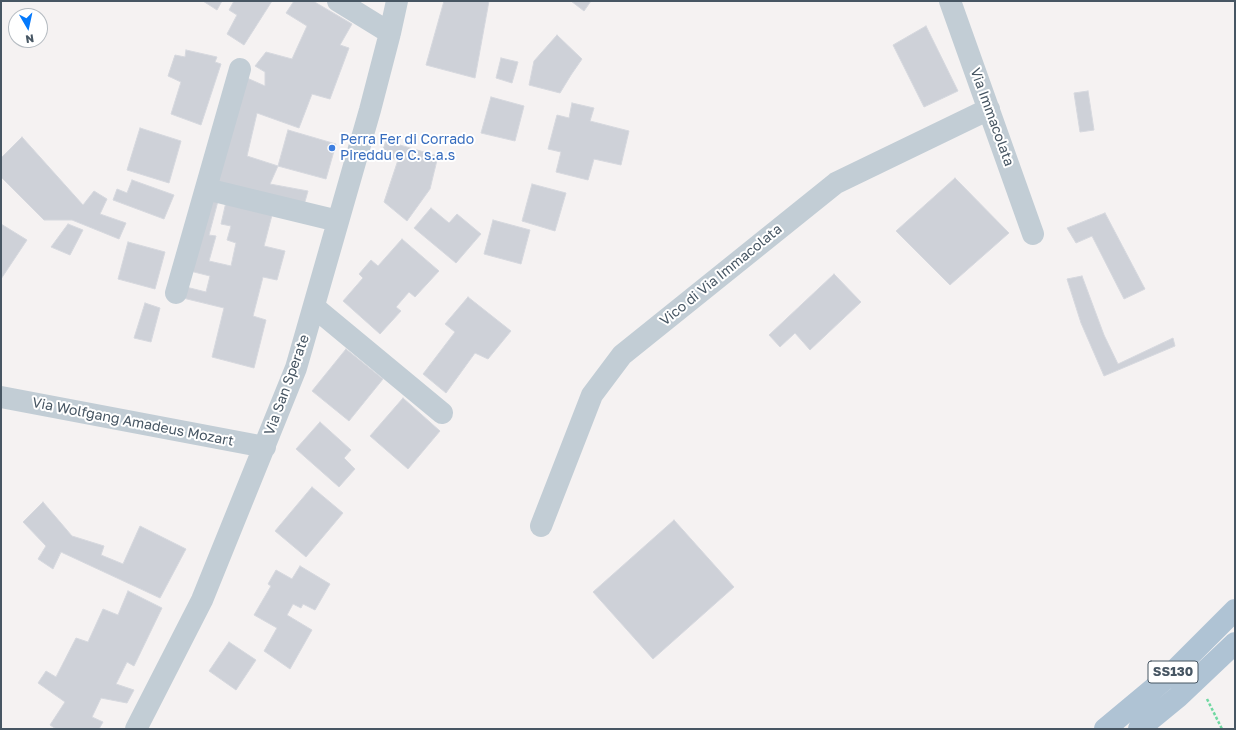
<!DOCTYPE html>
<style>
body{margin:0}
#map{position:relative;width:1236px;height:730px;overflow:hidden;background:#f5f2f2;font-family:"Golos Text",sans-serif}
canvas{display:block}
.frame{position:absolute;inset:0;border:2px solid #475663;pointer-events:none}
.north{position:absolute;left:8px;top:8px;width:40px;height:40px;box-sizing:border-box;background:#fff;border:1px solid #b5bbc1;border-radius:50%;rotate:171deg;font-size:11px;font-weight:700;line-height:16px;text-align:center;color:#475663}
.north::after{content:'';display:block;margin:auto;width:14px;height:18px;background:#0479fc;clip-path:polygon(50% 0,100% 100%,50% 72%,0 100%)}
</style>
<div id="map">
<canvas width="1236" height="730"></canvas>
<div class="frame"></div>
<div class="north">N</div>
</div>
<script>
const context = document.querySelector('canvas').getContext('2d');
context.lineJoin = 'round';
function fill(path, color) { context.fillStyle = color; context.fill(path, 'evenodd'); }
const shape = rows => new Path2D(rows.map(r => 'M' + r).join(''));
function trace(path, color, width, dash) { context.strokeStyle = color; context.lineWidth = width; context.lineCap = dash ? 'butt' : 'round'; context.setLineDash(dash || []); context.stroke(path); }
function drawText(font, color, halo, rows, align = 'center') {
  context.font = font + ' "Golos Text",sans-serif'; context.lineWidth = 4; context.setLineDash([]); context.textBaseline = 'middle'; context.strokeStyle = halo; context.fillStyle = color; for (const [text, x, y, turn = 0] of rows) {
    context.save(); context.translate(x, y); context.rotate((+turn || 0) * Math.PI / 180); context.textAlign = isNaN(turn) ? turn : align; if (halo) context.strokeText(text, 0, 0); context.fillText(text, 0, 0); context.restore();
  }
}
const building = shape([
 [203,1,222,1,217,10,203,1],
 [234,1,272,1,244,45,227,34,237,15,229,10,234,1],
 [294,1,313,1,352,24,340,45,349,48,330,99,312,94,299,128,257,113,247,156,278,166,270,184,308,191,304,205,215,184,247,78,265,86,265,72,255,66,266,52,292,59,307,26,286,13,294,1],
 [444,1,489,1,475,78,426,65,444,1],
 [571,1,591,1,584,11,571,1],
 [926,26,958,91,924,107,893,45,926,26],
 [557,35,582,59,571,75,560,93,529,85,534,61,557,35],
 [186,50,217,57,215,62,221,64,201,125,171,114,181,82,168,76,175,55,185,57,186,50],
 [501,58,518,62,512,83,496,78,501,58],
 [1088,91,1094,130,1080,132,1074,93,1088,91],
 [491,97,524,106,515,141,481,133,491,97],
 [572,103,594,108,590,121,629,131,621,165,594,159,588,180,556,172,561,152,548,149,557,115,569,118,572,103],
 [140,128,181,141,169,183,127,170,140,128],
 [288,130,336,144,326,179,278,166,288,130],
 [22,137,83,205,94,191,107,199,100,214,126,223,119,239,72,220,44,220,1,177,1,158,22,137],
 [386,141,438,156,430,189,407,221,384,202,398,160,381,155,386,141],
 [955,178,1009,233,950,285,896,231,955,178],
 [132,180,174,195,164,219,113,200,117,189,127,193,132,180],
 [532,184,566,193,555,231,522,221,532,184],
 [211,199,218,201,209,235,216,236,209,261,231,266,236,243,227,240,231,226,221,224,226,202,272,215,264,246,285,251,277,280,263,277,253,316,266,320,254,368,212,357,224,308,183,298,186,287,206,292,210,276,190,271,211,199],
 [431,208,449,223,457,214,481,234,456,263,414,228,431,208],
 [1105,213,1145,289,1124,299,1092,236,1076,243,1067,228,1105,213],
 [493,220,530,230,521,264,484,254,493,220],
 [1,224,27,240,1,279,1,224],
 [68,224,83,230,70,255,51,247,68,224],
 [402,239,439,271,415,297,409,292,396,307,401,311,380,334,343,301,363,278,359,274,371,260,378,266,402,239],
 [128,242,165,252,155,289,118,279,128,242],
 [834,274,861,302,810,350,795,333,780,347,769,335,834,274],
 [1082,276,1104,335,1118,364,1173,338,1175,346,1104,376,1081,323,1067,279,1082,276],
 [468,297,511,331,488,359,475,353,446,393,423,374,455,332,445,324,468,297],
 [145,303,160,308,151,342,134,338,145,303],
 [346,349,383,379,349,421,312,391,346,349],
 [403,398,440,431,408,469,370,436,403,398],
 [320,422,351,450,344,458,355,469,339,487,296,449,320,422],
 [312,487,343,513,306,557,275,531,312,487],
 [43,502,72,536,104,546,101,555,123,564,140,526,186,549,160,598,61,552,53,569,38,559,46,546,23,522,43,502],
 [674,520,734,587,653,659,593,592,674,520],
 [300,566,330,584,315,610,303,604,301,608,293,604,287,615,312,630,290,669,264,651,277,628,254,615,271,586,268,584,276,570,292,579,300,566],
 [128,591,162,608,134,666,127,662,116,684,134,690,127,703,101,698,92,717,103,722,99,729,56,729,50,725,65,702,38,683,46,671,56,677,76,638,88,642,103,609,118,615,128,591],
 [229,642,256,660,236,690,209,671,229,642]
]);
fill(building, '#ced1d8');
trace(building, '#d6d8de', 1);
trace(shape([
 [1207,699,1222,729]
]), '#70d8a2', 2.5, [3, 2]);
trace(shape([
 [338,1,390,33],
 [950,1,1033,234],
 [206,189,338,221],
 [176,293,240,69],
 [314,307,442,413],
 [1,397,265,447],
 [541,526,592,395,622,355,836,183,989,109],
 [136,729,202,600,296,368,370,110,390,33,397,1]
]), '#c2cdd5', 22);
trace(shape([
 [1105,729,1171,674,1235,610],
 [1139,729,1178,697,1235,643]
]), '#afc3d4', 22);
for (const [x, y, r, color] of [
 [332,148,4,"#3f7fe0"]
]) { const dot = new Path2D(); dot.arc(x, y, r, 0, 2 * Math.PI); context.fillStyle = color; context.fill(dot); trace(dot, '#fff', 1.5); }
for (const [x, y, w] of [
 [1173,672,50]
]) { const box = new Path2D(); box.roundRect(x - w / 2, y - 11, w, 22, 3); context.fillStyle = '#fff'; context.fill(box); trace(box, '#475663', 1); }
drawText('bold 13px', '#475663', null, [
 ["SS130",1173,672]
]);
drawText('14px', '#475663', '#fff', [
 ["Via Immacolata",992,117,70],
 ["Vico di Via Immacolata",721,275,-39],
 ["Via San Sperate",287,385,-70],
 ["Via Wolfgang Amadeus Mozart",133,422,11]
]);
drawText('14px', '#366cbe', '#fff', [
 ["Perra Fer di Corrado",340,140],
 ["Pireddu e C. s.a.s",340,156]
], 'left');
</script>
